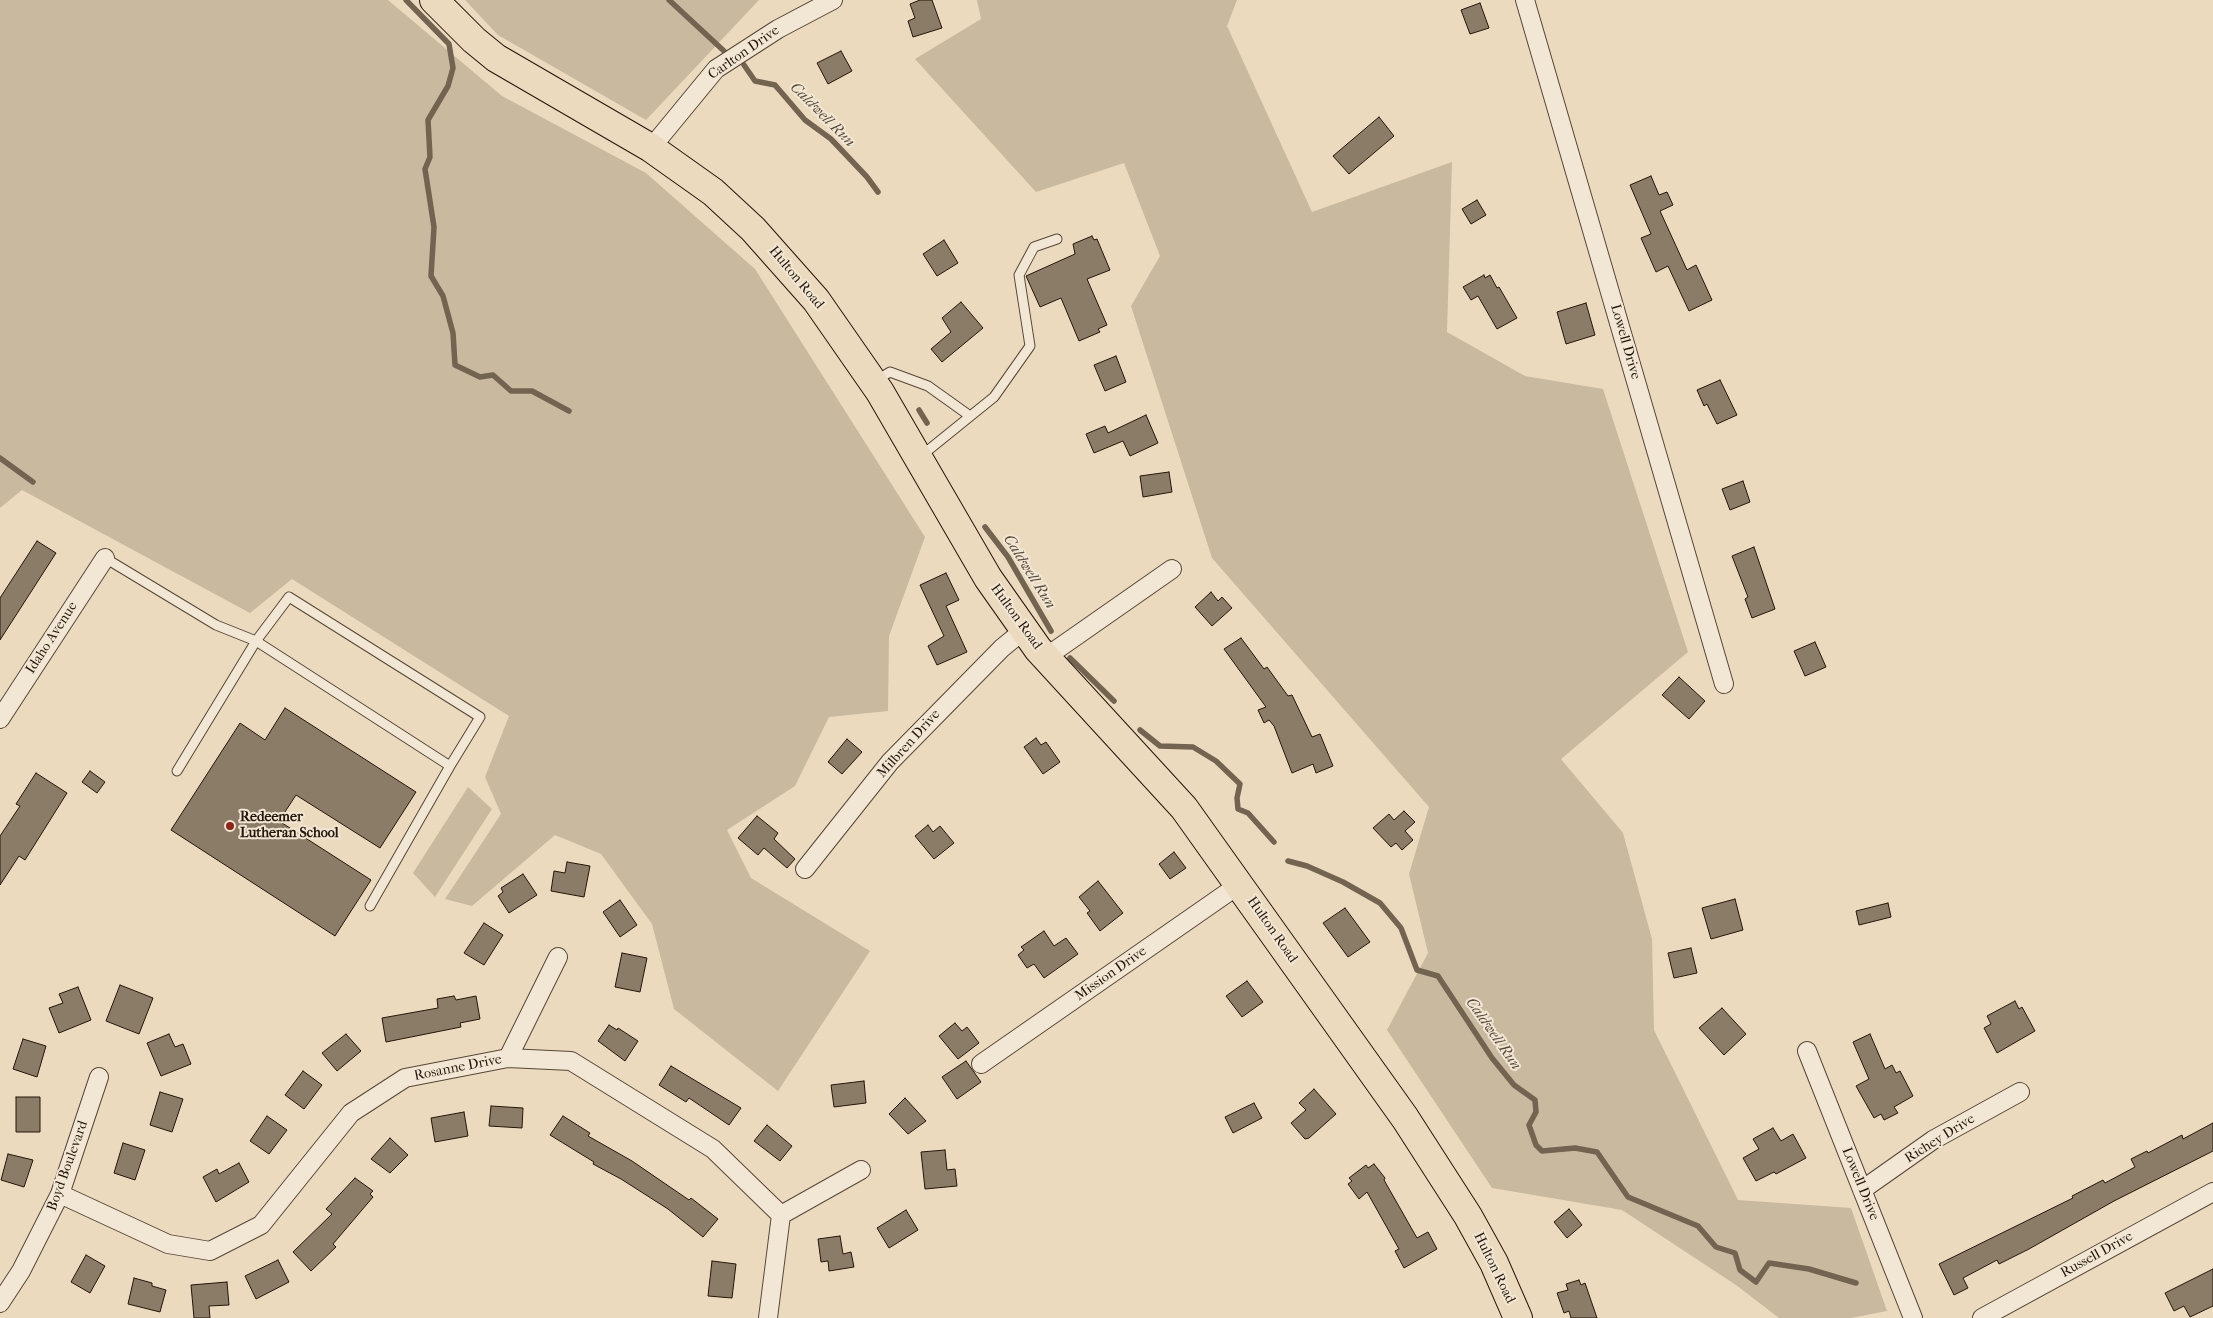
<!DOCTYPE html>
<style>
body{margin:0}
canvas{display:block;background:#ebdabd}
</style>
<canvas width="2213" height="1318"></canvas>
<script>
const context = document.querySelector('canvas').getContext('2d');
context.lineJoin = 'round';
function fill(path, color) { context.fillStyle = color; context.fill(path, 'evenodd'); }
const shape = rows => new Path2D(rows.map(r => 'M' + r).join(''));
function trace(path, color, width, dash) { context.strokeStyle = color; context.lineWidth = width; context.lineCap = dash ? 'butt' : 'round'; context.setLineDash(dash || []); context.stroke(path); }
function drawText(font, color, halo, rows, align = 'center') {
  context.font = font + ' "IM FELL French Canon",serif'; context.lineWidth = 4; context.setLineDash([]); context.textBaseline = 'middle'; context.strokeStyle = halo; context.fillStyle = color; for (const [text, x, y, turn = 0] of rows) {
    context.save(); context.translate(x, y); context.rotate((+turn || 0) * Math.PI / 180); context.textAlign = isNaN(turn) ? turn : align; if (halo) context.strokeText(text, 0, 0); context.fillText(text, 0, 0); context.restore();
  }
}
fill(shape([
 [0,0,388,0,502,96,646,173,755,269,925,537,889,636,888,711,829,717,795,786,727,830,751,878,870,951,778,1091,674,1009,652,924,601,854,555,835,472,906,445,899,501,814,485,777,509,716,292,579,250,613,22,490,0,508],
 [465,0,759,0,646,120,498,35],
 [977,0,1237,0,1227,26,1312,212,1452,162,1447,332,1525,376,1603,389,1688,652,1561,759,1623,833,1652,939,1654,1030,1738,1200,1851,1208,1887,1311,1851,1318,1779,1318,1736,1285,1622,1210,1492,1188,1387,1030,1428,953,1409,874,1429,807,1212,558,1131,306,1160,256,1124,163,1036,192,915,59,981,19],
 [468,787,492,809,435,897,413,873]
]), '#c9b99f');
trace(shape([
 [406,0,449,44,453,68,448,86,428,120,430,157,425,169,434,227,431,276,443,296,453,333,455,365,480,377,493,375,511,391,532,391,569,411],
 [669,0,724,51],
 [744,65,755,81,775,85,805,120,831,139,867,177,878,192],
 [919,410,927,423],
 [0,458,33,482],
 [985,527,1008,557,1051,631],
 [1070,658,1114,701],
 [1140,730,1160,746,1193,747,1216,761,1240,784,1237,798,1238,809,1248,813,1274,842],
 [1288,861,1307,866,1343,882,1380,903,1401,928,1417,970,1438,976,1492,1058,1514,1085,1535,1100,1536,1112,1529,1125,1536,1145,1542,1151,1575,1148,1597,1152,1628,1197,1698,1226,1716,1247,1735,1253,1740,1270,1756,1282,1769,1263,1809,1269,1856,1283]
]), '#736351', 5.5);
const building = shape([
 [920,0,932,0,942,28,913,37,908,21,915,18,910,4,920,0],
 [1480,3,1489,28,1470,34,1461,10,1480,3],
 [841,51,852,71,828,84,817,63,841,51],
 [1379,117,1394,136,1349,174,1333,156,1379,117],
 [1651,176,1659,195,1667,192,1673,205,1660,211,1687,270,1696,265,1712,300,1689,311,1668,266,1656,272,1641,238,1651,234,1630,185,1651,176],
 [1477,200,1486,215,1471,224,1462,209,1477,200],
 [1092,236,1094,240,1097,239,1110,270,1087,279,1107,325,1098,329,1100,332,1079,341,1061,298,1040,307,1026,276,1075,254,1073,244,1092,236],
 [944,240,958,263,937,276,923,254,944,240],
 [1484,275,1485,278,1490,275,1497,288,1499,287,1517,318,1497,329,1478,296,1471,300,1463,287,1484,275],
 [961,302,983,328,942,362,931,349,951,332,942,318,961,302],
 [1586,303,1595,335,1566,344,1557,312,1586,303],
 [1116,356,1126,382,1105,391,1094,365,1116,356],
 [1720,380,1737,415,1717,424,1707,404,1704,406,1697,390,1720,380],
 [1146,415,1158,443,1130,456,1123,441,1094,453,1086,434,1105,426,1108,433,1146,415],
 [1169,472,1172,492,1143,497,1140,476,1169,472],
 [1743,481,1750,502,1730,510,1722,489,1743,481],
 [37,541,56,553,0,640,0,598,37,541],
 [1754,547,1775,609,1752,618,1745,599,1748,597,1732,556,1754,547],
 [946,573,959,600,946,606,967,652,937,665,928,646,944,636,920,585,946,573],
 [1211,592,1218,601,1222,597,1232,608,1212,626,1195,607,1211,592],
 [1241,638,1264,669,1267,667,1288,696,1292,695,1312,737,1320,734,1333,766,1316,773,1313,764,1292,773,1274,726,1269,720,1264,723,1258,710,1266,707,1224,649,1241,638],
 [1815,642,1826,667,1805,676,1794,651,1815,642],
 [1679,677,1705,701,1689,719,1662,695,1679,677],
 [285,708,416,792,380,848,296,795,279,821,371,880,335,936,171,830,240,723,265,740,285,708],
 [1036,738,1041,745,1046,742,1060,762,1043,774,1024,747,1036,738],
 [847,739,862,752,842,774,828,762,847,739],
 [90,771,105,782,97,793,82,782,90,771],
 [36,773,67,793,25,860,19,856,0,885,0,836,20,806,16,804,36,773],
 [1404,811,1415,822,1405,831,1413,840,1402,850,1396,843,1391,847,1373,828,1389,814,1394,820,1404,811],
 [757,816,778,833,774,839,795,859,787,868,764,848,758,855,738,838,757,816],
 [928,825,933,832,940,826,954,843,934,859,915,836,928,825],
 [1174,852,1186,868,1170,879,1159,864,1174,852],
 [567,862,590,866,584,897,551,891,554,871,565,873,567,862],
 [523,874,537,895,509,913,498,896,503,892,501,888,523,874],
 [1098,881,1123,913,1100,931,1087,913,1090,911,1079,897,1098,881],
 [1735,899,1743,930,1711,939,1702,908,1735,899],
 [620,900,637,925,620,937,603,912,620,900],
 [1888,903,1891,917,1859,925,1856,911,1888,903],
 [1345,908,1370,942,1348,957,1323,923,1345,908],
 [484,923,503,935,484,965,464,953,484,923],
 [1044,931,1054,946,1066,938,1078,954,1044,978,1034,964,1027,968,1018,955,1024,950,1021,947,1044,931],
 [1691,948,1697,973,1674,978,1668,953,1691,948],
 [622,953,647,958,640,992,615,987,622,953],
 [1247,981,1263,1002,1242,1017,1226,996,1247,981],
 [120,985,153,998,139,1034,106,1021,120,985],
 [78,987,91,1020,59,1033,49,1008,63,1003,59,994,78,987],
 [454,996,456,1000,476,996,480,1019,460,1023,461,1027,386,1042,382,1018,438,1008,437,999,454,996],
 [2015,1001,2019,1009,2022,1007,2035,1031,1997,1053,1984,1028,1991,1024,1987,1016,2015,1001],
 [1722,1008,1746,1034,1724,1055,1699,1028,1722,1008],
 [955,1023,962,1031,967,1027,979,1043,958,1059,939,1036,955,1023],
 [609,1025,617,1030,618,1028,638,1041,625,1061,598,1041,609,1025],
 [169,1034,175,1047,183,1044,191,1064,161,1076,147,1043,169,1034],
 [346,1034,361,1051,337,1071,322,1053,346,1034],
 [1870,1034,1885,1069,1892,1065,1896,1073,1900,1071,1913,1096,1894,1107,1898,1113,1884,1120,1881,1114,1874,1118,1856,1086,1869,1079,1853,1042,1870,1034],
 [23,1039,46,1046,37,1077,13,1069,23,1039],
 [966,1061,981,1082,957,1099,942,1077,966,1061],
 [671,1066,741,1108,729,1125,689,1098,686,1102,659,1085,671,1066],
 [303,1071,322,1085,304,1109,285,1095,303,1071],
 [864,1081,866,1103,834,1107,831,1085,864,1081],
 [1314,1089,1336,1114,1309,1138,1305,1139,1291,1123,1306,1110,1299,1103,1314,1089],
 [160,1092,183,1099,172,1132,150,1125,160,1092],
 [16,1097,40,1097,40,1132,16,1132,16,1097],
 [905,1098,926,1121,908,1134,889,1114,905,1098],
 [1254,1103,1262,1118,1233,1133,1225,1117,1254,1103],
 [491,1106,523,1108,522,1128,489,1126,491,1106],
 [464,1112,468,1136,435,1142,431,1118,464,1112],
 [267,1116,287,1130,269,1154,250,1141,267,1116],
 [563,1116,590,1133,588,1136,632,1161,689,1200,691,1198,718,1219,703,1237,668,1209,621,1179,593,1164,594,1162,550,1135,563,1116],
 [2213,1123,2213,1151,2114,1201,2029,1249,1999,1264,1997,1260,1963,1278,1968,1288,1954,1295,1939,1264,2073,1198,2072,1196,2103,1180,2105,1183,2135,1167,2131,1159,2147,1151,2148,1153,2182,1135,2183,1139,2213,1123],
 [767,1125,792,1146,780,1161,754,1141,767,1125],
 [1773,1128,1781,1141,1793,1134,1806,1158,1776,1174,1774,1172,1756,1181,1743,1158,1759,1149,1753,1139,1773,1128],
 [390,1138,408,1155,390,1173,371,1159,390,1138],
 [123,1143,145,1150,135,1180,114,1173,123,1143],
 [945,1150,947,1170,955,1169,957,1186,925,1189,921,1152,945,1150],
 [8,1154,33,1160,24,1187,1,1180,8,1154],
 [239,1163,249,1182,216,1202,203,1177,217,1169,219,1174,239,1163],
 [1374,1164,1385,1178,1384,1180,1417,1238,1428,1232,1437,1249,1404,1268,1395,1251,1399,1249,1367,1192,1359,1199,1348,1184,1352,1181,1349,1178,1366,1165,1368,1168,1374,1164],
 [355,1178,373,1191,370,1194,373,1197,333,1244,336,1247,311,1271,293,1252,332,1214,326,1209,355,1178],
 [1569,1209,1582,1225,1567,1238,1554,1222,1569,1209],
 [906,1210,918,1230,889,1248,877,1228,906,1210],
 [840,1236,843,1254,851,1252,854,1267,829,1271,828,1261,821,1262,818,1239,840,1236],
 [86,1255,105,1266,90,1293,71,1282,86,1255],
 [278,1260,289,1282,256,1299,245,1276,278,1260],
 [712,1261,736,1264,732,1298,708,1296,712,1261],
 [2213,1269,2213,1306,2190,1317,2184,1306,2174,1311,2165,1293,2213,1269],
 [134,1278,152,1283,152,1286,166,1290,160,1312,128,1304,134,1278],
 [1579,1280,1581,1285,1585,1283,1597,1318,1571,1318,1569,1311,1564,1313,1557,1293,1568,1290,1566,1284,1579,1280],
 [227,1282,229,1305,209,1306,210,1318,194,1318,191,1285,227,1282]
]);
fill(building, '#8b7c67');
trace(building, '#24160a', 1);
const lane = shape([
 [875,381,890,372,928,386,970,416],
 [921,456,994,397,1030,346,1019,275,1034,247,1057,239],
 [105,558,216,625,256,641,450,766,480,717,289,597,256,641,177,771],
 [370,906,450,766]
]);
const street = shape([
 [1525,0,1724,684],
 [651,148,716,69,778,29,833,0],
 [1046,657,1172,569],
 [0,719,105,558],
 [805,869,890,762,1002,648,1024,630],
 [1807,1051,1913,1318],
 [508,1058,558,957],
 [981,1064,1240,884],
 [1862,1190,1933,1140,2020,1092],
 [60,1194,168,1244,210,1251,261,1225,351,1113,405,1078,508,1058,571,1061,713,1149,781,1215,768,1318],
 [781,1215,861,1170],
 [0,1303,21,1271,60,1194,99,1077],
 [1982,1318,2213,1192]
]);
const primary = shape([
 [434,0,474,40,496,58,651,148,713,192,753,229,816,300,880,392,988,578,1038,649,1184,808,1405,1118,1468,1216,1494,1263,1518,1318]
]);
trace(lane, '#564737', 11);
trace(street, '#564737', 20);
trace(primary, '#24160a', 30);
trace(lane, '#f2e7d4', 9);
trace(street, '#f2e7d4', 18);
trace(primary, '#ebdabd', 28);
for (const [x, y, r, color] of [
 [230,826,5,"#8f2418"]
]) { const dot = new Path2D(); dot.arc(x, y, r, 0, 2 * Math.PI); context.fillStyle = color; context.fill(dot); trace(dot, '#f2e7d4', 2); }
drawText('14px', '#24160a', '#f2e7d4', [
 ["Carlton Drive",744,53,-35],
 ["Hulton Road",796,278,50],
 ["Lowell Drive",1625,342,74],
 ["Hulton Road",1016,617,54],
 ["Idaho Avenue",52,638,-57],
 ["Milbren Drive",909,744,-48],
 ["Hulton Road",1272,930,55],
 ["Mission Drive",1111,974,-35],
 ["Rosanne Drive",458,1068,-11],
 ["Richey Drive",1940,1139,-32],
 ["Boyd Boulevard",68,1166,-70],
 ["Lowell Drive",1860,1184,68],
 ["Russell Drive",2097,1255,-29],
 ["Hulton Road",1494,1268,64]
]);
drawText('bold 14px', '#24160a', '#f2e7d4', [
 ["Redeemer",240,818],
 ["Lutheran School",240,834]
], 'left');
drawText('italic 15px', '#584a39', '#f2e7d4', [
 ["Caldwell Run",822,115,45],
 ["Caldwell Run",1029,572,58],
 ["Caldwell Run",1493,1034,55]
]);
</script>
